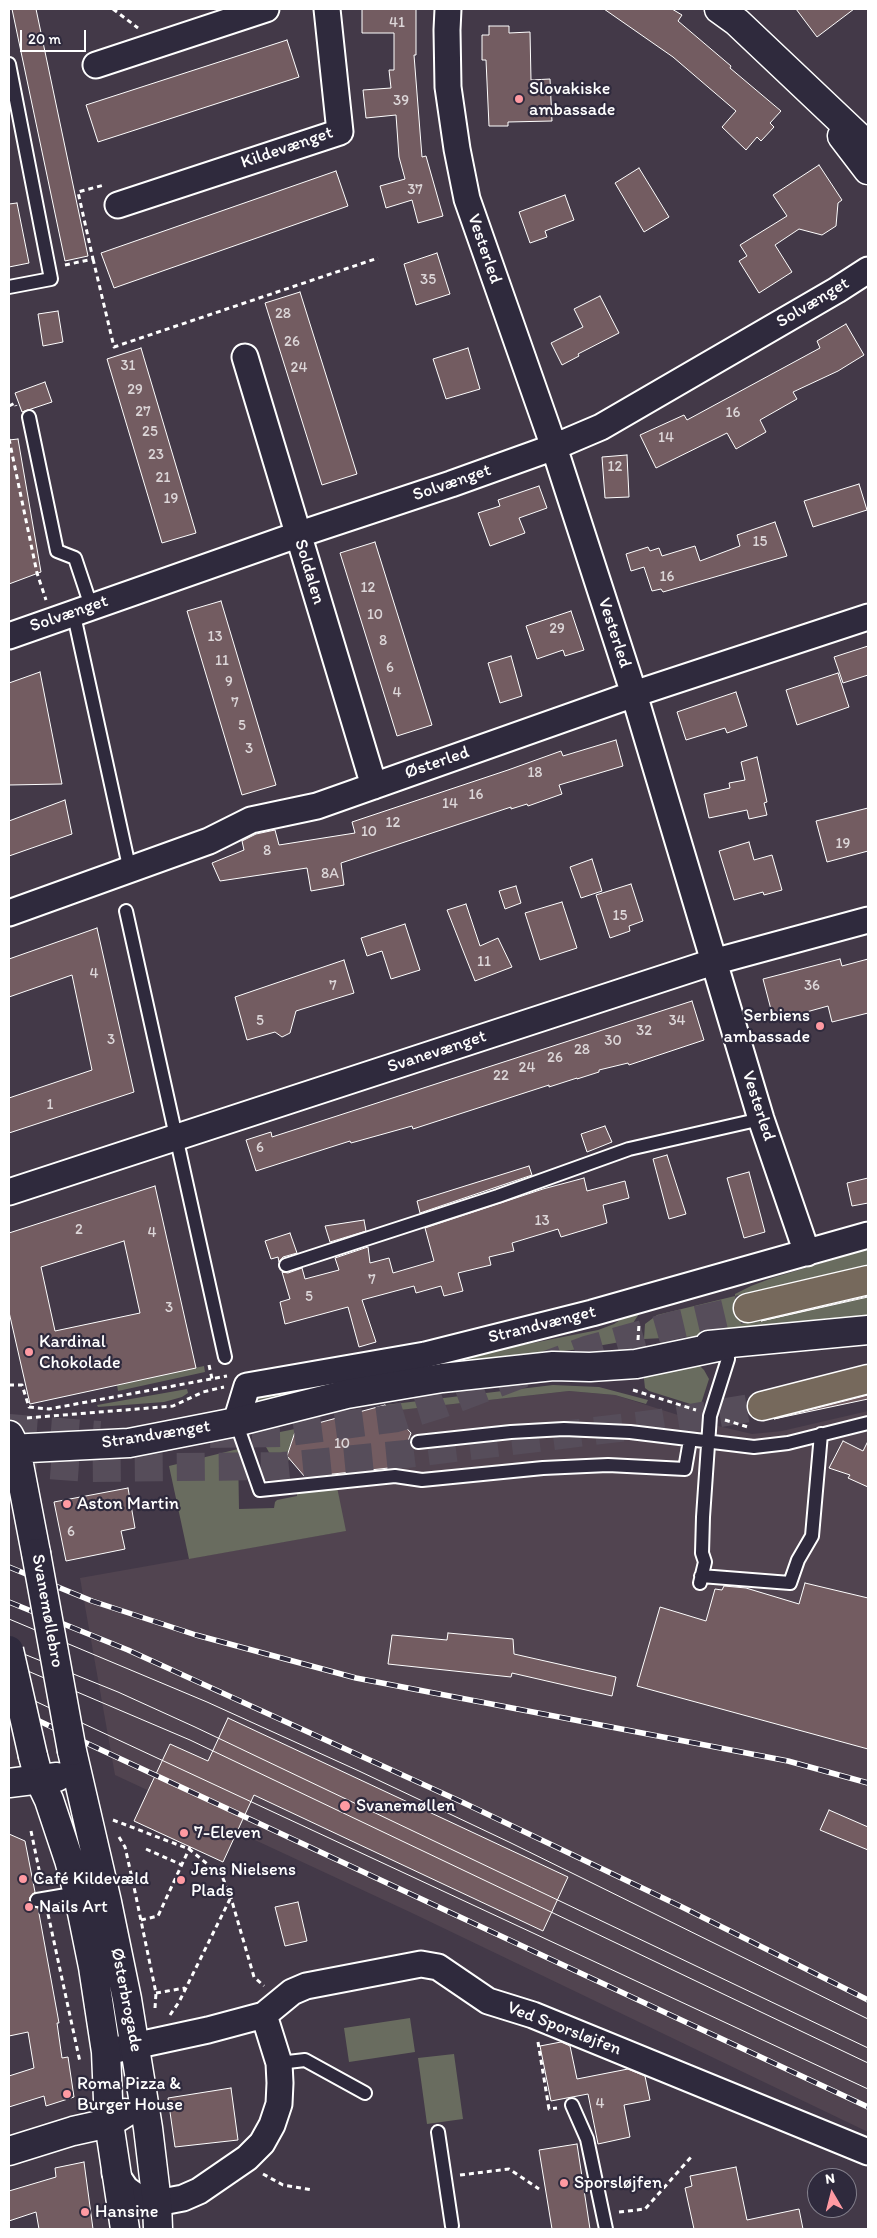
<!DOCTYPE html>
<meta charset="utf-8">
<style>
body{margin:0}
#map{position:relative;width:877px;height:2238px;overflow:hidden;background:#433948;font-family:Itim,sans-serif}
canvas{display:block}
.frame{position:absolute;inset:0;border:10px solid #fff;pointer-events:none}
.north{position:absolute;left:807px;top:2168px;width:50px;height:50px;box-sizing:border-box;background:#2f2a3d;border:1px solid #827f8b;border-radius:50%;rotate:352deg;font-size:14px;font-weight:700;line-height:20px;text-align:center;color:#fff}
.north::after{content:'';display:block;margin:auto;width:18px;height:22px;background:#ff9aa2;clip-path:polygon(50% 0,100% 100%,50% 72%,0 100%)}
.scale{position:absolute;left:20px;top:30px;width:66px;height:22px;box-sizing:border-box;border:2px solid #fff;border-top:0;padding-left:6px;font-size:15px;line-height:18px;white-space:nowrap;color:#fff;-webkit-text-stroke:4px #2f2a3d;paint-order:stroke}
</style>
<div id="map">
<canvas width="877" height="2238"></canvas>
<div class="frame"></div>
<div class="north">N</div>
<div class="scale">20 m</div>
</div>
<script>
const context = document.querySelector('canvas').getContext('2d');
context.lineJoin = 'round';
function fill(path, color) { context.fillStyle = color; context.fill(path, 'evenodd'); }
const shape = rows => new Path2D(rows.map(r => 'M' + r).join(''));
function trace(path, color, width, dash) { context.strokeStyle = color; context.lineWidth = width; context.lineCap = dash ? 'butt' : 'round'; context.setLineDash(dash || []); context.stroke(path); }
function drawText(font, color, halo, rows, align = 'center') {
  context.font = font + ' Itim,sans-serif'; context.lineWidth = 4.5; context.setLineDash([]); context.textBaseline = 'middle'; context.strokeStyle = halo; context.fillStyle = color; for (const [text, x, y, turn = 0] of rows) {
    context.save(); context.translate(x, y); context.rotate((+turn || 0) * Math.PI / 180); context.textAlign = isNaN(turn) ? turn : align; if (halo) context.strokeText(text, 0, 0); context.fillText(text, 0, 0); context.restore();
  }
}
fill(shape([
 [569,1391,615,1395,697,1421,752,1434,782,1431,868,1411,868,2132,412,1913,115,1775,80,1578,345,1531,334,1475,306,1478,287,1456,296,1429,385,1405,391,1411]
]), '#514450');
fill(shape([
 [868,1249,868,1265,735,1296,761,1321,868,1297,868,1318,703,1336,644,1339,645,1324,657,1315,735,1296,735,1294,751,1286,772,1278],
 [641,1311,633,1323,632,1340,580,1349,420,1368,255,1404,252,1400,256,1394,402,1369,598,1330,614,1324,632,1312],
 [697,1363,704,1370,709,1379,700,1407,649,1391,645,1388,643,1370],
 [204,1366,205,1372,118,1391,117,1385],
 [553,1385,599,1387,648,1400,646,1404,615,1395,569,1391,391,1411,385,1405],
 [187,1389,188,1393,182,1397,164,1402,98,1407,97,1405],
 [295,1429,296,1429,287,1456,290,1460,275,1463,266,1447,265,1435],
 [238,1449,239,1509,274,1508,275,1502,277,1500,297,1496,297,1491,337,1487,346,1531,189,1559,169,1466],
 [410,2018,415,2052,349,2062,344,2028],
 [454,2054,463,2119,427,2124,418,2058]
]), '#696c5f');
const building = shape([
 [12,9,36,9,88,256,65,261,12,9],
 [362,9,416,9,416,55,414,55,422,157,426,156,443,216,418,223,412,200,386,208,380,186,405,179,399,157,396,115,366,118,363,90,391,88,389,70,394,70,394,33,362,33,362,9],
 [604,9,672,9,682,15,678,21,731,66,730,68,781,111,770,123,774,127,761,141,757,137,746,150,722,127,736,111,673,57,604,9],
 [796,9,854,9,817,37,796,9],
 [489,26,509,26,509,33,530,32,531,80,550,79,552,121,508,122,508,126,489,126,486,60,482,60,482,35,489,35,489,26],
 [287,40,299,77,98,142,86,105,287,40],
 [819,165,842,200,838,203,836,226,822,235,799,229,775,245,792,272,759,293,739,261,747,256,740,245,787,216,773,195,819,165],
 [639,168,669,217,644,232,615,183,639,168],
 [336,171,348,206,114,288,101,253,336,171],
 [565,195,574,220,545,231,547,237,530,243,519,212,565,195],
 [17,203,29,263,9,267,9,204,17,203],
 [437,253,450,294,416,305,404,264,437,253],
 [300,292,357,474,322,485,265,303,300,292],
 [600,296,619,333,578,354,579,356,562,365,551,343,583,327,574,309,600,296],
 [58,311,63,342,43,346,38,314,58,311],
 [846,324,864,355,838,371,793,392,797,399,760,420,766,432,736,449,727,433,656,468,640,435,684,415,687,420,820,348,817,341,846,324],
 [141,348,196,533,162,543,107,359,141,348],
 [468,348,480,389,446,399,433,359,468,348],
 [45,382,52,402,22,412,15,393,45,382],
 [18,439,41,572,9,584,9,440,18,439],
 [627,455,629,497,605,498,602,457,627,455],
 [859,484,867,510,813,527,804,501,859,484],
 [539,486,547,508,519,518,525,533,490,546,478,513,500,506,498,500,539,486],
 [775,522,787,556,663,592,661,589,652,591,644,567,631,571,626,554,648,547,650,551,659,548,662,556,695,546,700,561,740,546,737,535,775,522],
 [375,542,432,725,397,736,340,553,375,542],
 [221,601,276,785,242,795,187,611,221,601],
 [571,611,584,650,565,656,563,650,537,659,526,626,571,611],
 [868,646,868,675,843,683,834,657,868,646],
 [511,656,522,696,500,703,488,663,511,656],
 [40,672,62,784,9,785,9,683,40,672],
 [838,673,849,707,797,725,786,690,838,673],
 [736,692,747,726,727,733,725,728,686,740,677,712,736,692],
 [616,740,623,766,559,785,562,794,528,806,527,804,511,809,511,807,341,863,344,885,311,891,307,868,220,881,212,863,244,850,242,841,256,834,275,830,279,845,355,833,352,822,508,770,561,751,563,756,616,740],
 [757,757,767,802,764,803,767,815,749,819,747,810,709,818,704,794,730,788,729,783,745,780,741,762,757,757],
 [65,800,72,834,9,856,9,821,65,800],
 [868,808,868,851,827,862,816,821,868,808],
 [749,842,754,860,772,855,782,890,764,895,763,892,734,900,719,851,749,842],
 [592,859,602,891,581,898,570,867,592,859],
 [631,884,643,921,629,926,630,931,610,938,596,895,631,884],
 [516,886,521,903,505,909,499,891,516,886],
 [562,902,577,948,540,960,525,913,562,902],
 [466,904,480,946,498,938,512,967,475,981,447,910,466,904],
 [405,924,420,970,391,979,382,951,367,956,361,938,405,924],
 [97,928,134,1092,9,1133,9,1098,92,1070,72,975,9,997,9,959,97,928],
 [840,959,842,966,868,959,868,1013,832,1022,828,1006,774,1021,763,979,840,959],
 [344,960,354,993,296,1011,290,1033,282,1037,275,1032,247,1040,235,997,344,960],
 [692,1001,704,1040,629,1065,628,1063,599,1070,599,1072,577,1079,577,1078,549,1087,549,1085,413,1129,412,1126,351,1143,350,1141,256,1171,246,1140,271,1132,272,1137,692,1001],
 [605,1126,612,1142,587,1152,581,1134,605,1126],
 [667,1155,686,1214,669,1219,653,1159,667,1155],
 [529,1166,532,1175,420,1213,417,1201,529,1166],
 [749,1172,765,1232,744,1238,727,1178,749,1172],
 [584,1178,587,1191,625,1181,629,1198,603,1205,607,1223,561,1237,558,1229,512,1243,514,1251,489,1257,491,1265,458,1273,463,1291,444,1296,441,1286,416,1293,414,1286,362,1300,376,1342,359,1347,348,1307,285,1324,280,1302,290,1299,282,1272,288,1273,302,1268,305,1279,339,1270,335,1258,368,1247,370,1263,389,1258,393,1273,434,1261,425,1228,543,1189,584,1178],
 [868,1178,868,1203,852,1206,847,1183,868,1178],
 [155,1186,196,1368,30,1404,9,1312,9,1233,155,1186],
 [124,1241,140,1313,55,1331,41,1267,124,1241],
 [364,1220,366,1231,330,1242,325,1226,364,1220],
 [290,1233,297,1253,283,1257,279,1262,278,1257,271,1259,265,1241,290,1233],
 [868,1296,868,1297,761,1321,868,1296],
 [868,1395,868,1399,774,1419,868,1395],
 [385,1405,411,1433,398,1467,305,1477,287,1456,296,1429,385,1405],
 [843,1441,863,1451,868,1441,868,1487,848,1478,850,1475,829,1468,843,1441],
 [128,1488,135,1528,121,1531,125,1549,66,1561,54,1502,128,1488],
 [805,1583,868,1598,868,1749,637,1686,660,1607,706,1621,715,1589,722,1590,724,1586,746,1588,799,1604,805,1583],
 [448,1633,513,1639,514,1654,616,1677,612,1696,512,1673,511,1677,388,1664,392,1635,447,1640,448,1633],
 [228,1718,568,1877,543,1931,254,1795,223,1862,134,1821,170,1744,208,1761,228,1718],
 [829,1810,868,1827,868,1850,820,1830,829,1810],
 [9,1834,25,1841,35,1892,30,1897,29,1902,34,1907,38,1908,59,2023,57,2023,62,2058,68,2057,74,2097,46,2106,44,2096,9,2107,9,2076,34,2068,28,2032,9,2036,9,1834],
 [298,1902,307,1941,285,1946,275,1907,298,1902],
 [561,2042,570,2046,577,2079,628,2069,645,2076,650,2100,624,2105,630,2137,598,2144,588,2094,551,2101,540,2046,561,2042],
 [231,2088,238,2140,175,2147,168,2098,231,2088],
 [577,2144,590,2229,552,2229,539,2150,577,2144],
 [84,2162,93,2229,39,2229,36,2212,9,2221,9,2191,56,2177,55,2168,84,2162],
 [736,2167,747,2220,799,2209,803,2229,694,2229,685,2188,692,2186,690,2176,736,2167]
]);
fill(building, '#735c61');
trace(building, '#fff', 1);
trace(shape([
 [9,1428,100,1435],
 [210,1434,282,1433,397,1418,442,1404,586,1350,671,1326,748,1308],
 [9,1462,88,1468,283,1466,406,1454,660,1423,762,1406]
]), '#564d5a', 28, [28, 14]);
const service = shape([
 [9,64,51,279,9,287],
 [29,417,57,551,75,558,91,606],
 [73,611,130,871],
 [126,911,225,1357],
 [286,1265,498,1196,629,1149,761,1119],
 [236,1422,260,1490,395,1476,422,1480,543,1468,608,1465,685,1469,690,1440],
 [418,1442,511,1432,564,1429,630,1432,754,1447,788,1443,868,1423],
 [701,1576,790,1583,798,1560,812,1536,821,1434],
 [700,1583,705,1562,702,1553,703,1517,710,1416,728,1359,727,1345],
 [37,1900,78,1893],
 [279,2063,305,2060,365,2093],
 [572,2105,587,2139,606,2229],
 [438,2132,452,2226]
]);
const minor = shape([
 [448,9,447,30,448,87,457,149,467,199,554,447,634,694,761,1119,807,1253],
 [96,65,266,9],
 [118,205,340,132,327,9],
 [245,357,374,786],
 [9,636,297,535,451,484,554,447,601,427,837,290,868,270],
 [9,913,209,841,251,820,317,806,634,694,868,617],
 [9,1192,713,962,868,920],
 [236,1422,247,1386,425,1355,592,1313,868,1235],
 [106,2052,208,2030,264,2015,292,1992,306,1986,421,1964,438,1967,488,2001,533,2015,868,2152],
 [115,2173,126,2189,140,2199,157,2203,183,2198,199,2191,247,2158,262,2143,272,2125,279,2104,280,2083,279,2063,264,2015]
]);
const tertiary = shape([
 [719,9,737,22,868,146],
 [842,136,868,170],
 [709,1345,868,1330],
 [9,1435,16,1449,36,1553],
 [9,1449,129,1443,236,1422,347,1394,442,1378,553,1366,590,1367,636,1364,727,1345],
 [72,1751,107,1902,127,1999,148,2128,157,2203,158,2229],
 [33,1756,39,1779,49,1800,69,1860,78,1893,93,1967,106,2052,109,2123,125,2229],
 [9,1783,57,1777],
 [9,2151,73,2131,109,2123,125,2113]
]);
const trunk = shape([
 [748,1308,868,1280],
 [762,1406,868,1379]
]);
trace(service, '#fff', 16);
trace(minor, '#fff', 29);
trace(tertiary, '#fff', 31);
trace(trunk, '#fff', 31);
trace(shape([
 [113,9,138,28],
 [93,259,114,347,378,258],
 [65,265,93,259,78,192,104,185],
 [9,406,15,403,16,406],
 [9,439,37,573,46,600],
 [638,1340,639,1324],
 [209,1365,212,1379],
 [9,1385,22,1385,29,1407,49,1409,227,1376],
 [633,1390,696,1410],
 [27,1418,173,1406,203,1392,224,1387],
 [725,1420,748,1427],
 [113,1820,189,1849,222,1876,231,1898,254,1977,264,1986],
 [31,1831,42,1884],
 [119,1837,125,1847,134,1887,156,1993,155,2008],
 [146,1849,182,1865],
 [48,1914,80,2062],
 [141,1920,158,1916,190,1847],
 [156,1993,185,1988],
 [170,2015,179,2002,230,1899],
 [538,2042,549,2109,557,2108],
 [263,2174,283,2185,313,2190],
 [460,2175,509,2169,539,2189],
 [619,2212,645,2209,692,2156]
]), '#fff', 3, [5, 4]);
trace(service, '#2f2a3d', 12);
trace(minor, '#2f2a3d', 25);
trace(tertiary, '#2f2a3d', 28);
trace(trunk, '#76695c', 28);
trace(shape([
 [9,1619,207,1702,359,1771,509,1842,868,2019],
 [9,1648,118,1692,195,1727,868,2048],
 [9,1663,190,1740,868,2063],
 [9,1689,868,2089]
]), '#fff', 1);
const rail = shape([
 [9,1567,92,1601,196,1635,356,1678,788,1761,868,1783],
 [9,1602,128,1650,464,1803,682,1907,868,2000],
 [9,1707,868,2107]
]);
trace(rail, '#fff', 5.5);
trace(rail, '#2f2a3d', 4, [11]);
const tertiaryBridge = shape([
 [36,1553,72,1751],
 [9,1650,33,1756]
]);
trace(tertiaryBridge, '#fff', 31, []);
trace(tertiaryBridge, '#2f2a3d', 28);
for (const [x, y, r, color] of [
 [519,99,5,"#ff9aa2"],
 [820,1026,5,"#ff9aa2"],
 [29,1352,5,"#ff9aa2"],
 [67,1504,5,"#ff9aa2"],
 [345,1806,6,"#ff9aa2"],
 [184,1833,5,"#ff9aa2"],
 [23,1879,5,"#ff9aa2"],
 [181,1880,5,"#ff9aa2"],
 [29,1907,5,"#ff9aa2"],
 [67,2094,5,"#ff9aa2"],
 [564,2183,5,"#ff9aa2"],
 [85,2212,5,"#ff9aa2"]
]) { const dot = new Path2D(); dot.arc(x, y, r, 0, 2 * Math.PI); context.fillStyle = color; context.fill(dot); trace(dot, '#2f2a3d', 2); }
drawText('15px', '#dcd6d8', null, [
 ["41",397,23],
 ["39",401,101],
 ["37",415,190],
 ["35",428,280],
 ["28",283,314],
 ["26",292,342],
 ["31",128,366],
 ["24",299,368],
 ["29",135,390],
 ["27",143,412],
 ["16",733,413],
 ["25",150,432],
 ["14",666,438],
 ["23",156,455],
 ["12",615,467],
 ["21",163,478],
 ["19",171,499],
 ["15",760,542],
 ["16",667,577],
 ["12",368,588],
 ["10",375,615],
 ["29",557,629],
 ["13",215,637],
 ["8",383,641],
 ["11",222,661],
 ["6",390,668],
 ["9",229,682],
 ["4",397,693],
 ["7",235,703],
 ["5",242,726],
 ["3",249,749],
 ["18",535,773],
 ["16",476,795],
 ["14",450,804],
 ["12",393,823],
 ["10",369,832],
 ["19",843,844],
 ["8",267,851],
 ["8A",330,874],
 ["15",620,916],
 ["11",484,962],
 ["4",94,974],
 ["7",333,986],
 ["36",812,986],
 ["5",260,1021],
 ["34",677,1021],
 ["32",644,1031],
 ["3",111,1040],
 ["30",613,1041],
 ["28",582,1050],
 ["26",555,1058],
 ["24",527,1068],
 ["22",501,1076],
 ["1",50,1105],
 ["6",260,1148],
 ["13",542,1221],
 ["2",79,1230],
 ["4",152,1233],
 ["7",372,1280],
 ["5",309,1297],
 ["3",169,1308],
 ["10",342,1444],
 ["6",71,1532],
 ["4",600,2104]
]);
drawText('18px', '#fff', '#2f2a3d', [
 ["Slovakiske",529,89],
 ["ambassade",529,110],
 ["Serbiens",810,1016,"right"],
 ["ambassade",810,1037,"right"],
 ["Kardinal",39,1342],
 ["Chokolade",39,1363],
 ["Aston Martin",77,1504],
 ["Svanemøllen",356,1806],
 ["7-Eleven",194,1833],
 ["Jens Nielsens",191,1870],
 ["Plads",191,1891],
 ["Café Kildevæld",33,1879],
 ["Nails Art",39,1907],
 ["Roma Pizza &",77,2084],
 ["Burger House",77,2105],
 ["Sporsløjfen",574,2183],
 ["Hansine",95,2212]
], 'left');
drawText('18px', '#fff', '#2f2a3d', [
 ["Kildevænget",287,148,-19],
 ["Vesterled",484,249,71],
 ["Solvænget",813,303,-31],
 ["Solvænget",452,483,-19],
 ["Soldalen",309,572,73],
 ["Solvænget",69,614,-19],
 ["Vesterled",614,633,72],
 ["Østerled",437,763,-19],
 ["Svanevænget",437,1052,-18],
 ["Vesterled",758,1106,72],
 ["Strandvænget",542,1325,-14],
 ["Strandvænget",156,1435,-9],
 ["Svanemøllebro",47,1611,80],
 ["Østerbrogade",126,2000,79],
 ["Ved Sporsløjfen",564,2029,21]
]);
</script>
